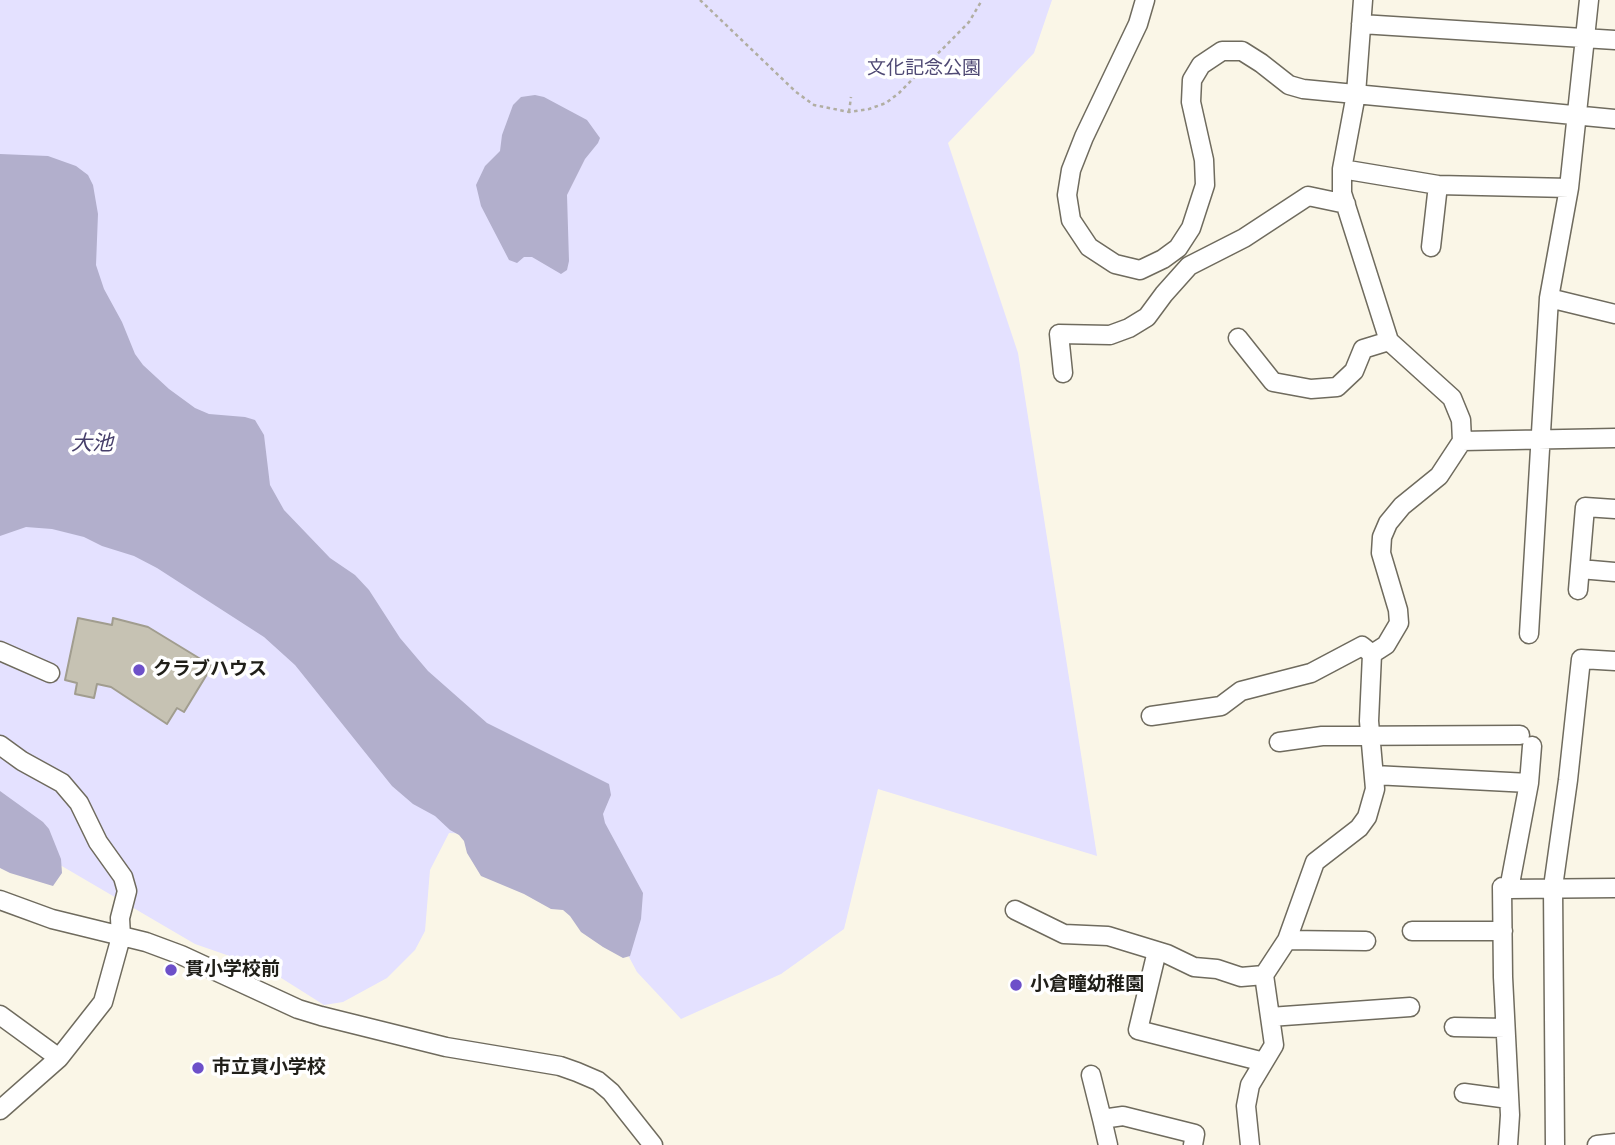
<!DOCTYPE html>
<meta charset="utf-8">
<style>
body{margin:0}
canvas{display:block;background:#faf6e7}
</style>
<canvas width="1615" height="1145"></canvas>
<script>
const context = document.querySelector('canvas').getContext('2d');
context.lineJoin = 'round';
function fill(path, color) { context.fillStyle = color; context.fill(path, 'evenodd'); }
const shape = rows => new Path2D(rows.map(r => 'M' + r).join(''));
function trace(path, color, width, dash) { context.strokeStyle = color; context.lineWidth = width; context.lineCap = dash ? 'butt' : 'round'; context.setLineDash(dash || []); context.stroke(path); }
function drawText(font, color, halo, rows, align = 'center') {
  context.font = font + ' "IBM Plex Sans","Noto Sans JP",sans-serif'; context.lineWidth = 7; context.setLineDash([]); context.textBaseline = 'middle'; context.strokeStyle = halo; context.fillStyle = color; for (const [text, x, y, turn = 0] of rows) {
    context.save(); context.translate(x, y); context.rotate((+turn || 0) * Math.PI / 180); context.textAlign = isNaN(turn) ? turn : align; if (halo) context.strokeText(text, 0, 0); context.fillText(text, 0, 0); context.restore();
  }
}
fill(shape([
 [0,0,1052,0,1034,53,948,143,1018,353,1097,856,878,789,844,929,781,974,681,1019,637,972,595,893,474,834,449,833,430,870,425,931,415,950,387,978,343,1002,324,1005,267,969,195,944,2,831,0,828]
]), '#e4e1ff');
fill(shape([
 [535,95,544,97,587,120,600,138,598,143,585,159,567,195,569,261,567,270,561,274,532,257,524,257,517,263,509,260,481,206,476,185,485,166,500,151,502,135,513,105,521,97],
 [0,154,48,156,76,166,88,175,93,185,98,214,96,265,104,289,122,322,135,354,143,365,169,389,195,408,209,414,245,417,255,420,264,435,270,485,284,510,330,558,355,575,369,590,400,638,428,671,487,723,609,784,611,795,603,814,605,823,643,893,641,919,630,956,623,958,603,947,581,932,570,916,563,910,551,909,524,894,481,876,467,853,464,841,459,835,450,830,435,816,413,804,392,786,295,665,264,637,157,568,134,556,102,546,84,537,52,529,26,527,0,536],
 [0,791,43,822,49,829,61,859,62,873,53,886,10,873,0,868]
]), '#b2afcc');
const building = shape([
 [78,618,112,625,113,618,148,627,212,666,184,712,177,708,167,724,111,687,97,684,94,698,75,694,77,683,65,680,78,618]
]);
fill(building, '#c6c2b3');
trace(building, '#a19d8f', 2);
const minor = shape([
 [1145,0,1138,24,1084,137,1071,170,1067,195,1071,220,1089,247,1115,264,1140,270,1163,259,1178,248,1191,228,1205,185,1204,160,1191,102,1192,80,1201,65,1222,51,1242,51,1261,63,1289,85,1303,89,1615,119],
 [1361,24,1615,40],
 [1342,169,1438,185,1569,188,1589,0],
 [1431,247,1438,185],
 [1549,298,1615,314],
 [1238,338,1273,382,1311,389,1337,387,1354,371,1363,349,1389,341],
 [1063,373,1059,334,1110,335,1129,328,1147,317,1164,294,1189,266,1244,238,1308,196,1346,204],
 [1462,441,1615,438],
 [1580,569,1615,572],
 [1578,590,1585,507,1615,509],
 [1529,634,1549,298,1569,188],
 [0,651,50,673],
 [1151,716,1221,706,1241,691,1311,673,1362,646,1372,654],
 [1279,742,1322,736,1520,735],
 [0,745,22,761,62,783,79,803,98,842,123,877,127,891,120,918,121,937,103,1002,59,1058,0,1110],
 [1374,775,1529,783,1509,889,1502,887,1503,977,1510,1115,1508,1145],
 [1529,783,1532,746],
 [1509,889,1615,888],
 [0,900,52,919,146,942,181,955,298,1009,321,1016,446,1047,560,1066,577,1072,598,1081,611,1092,653,1145],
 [1015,910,1064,934,1108,936,1167,954,1194,967,1217,969,1241,977,1264,975],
 [1412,931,1503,931],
 [1287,940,1366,941],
 [1157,951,1138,1030,1264,1062],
 [0,1015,59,1058],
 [1270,1017,1410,1007],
 [1454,1027,1505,1028],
 [1091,1075,1102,1119],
 [1464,1093,1509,1099],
 [1108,1145,1102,1119,1123,1116,1195,1134,1193,1145],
 [1250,1145,1246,1106,1250,1085,1274,1045,1264,975,1287,940,1315,862,1359,828,1367,817,1375,789,1369,721,1372,654,1386,645,1399,623,1398,610,1381,553,1382,537,1388,523,1402,506,1439,476,1462,441,1461,420,1452,398,1389,341,1342,193,1342,169,1356,94,1363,0],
 [1555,1145,1553,887,1568,780,1581,659,1615,661],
 [1597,1145,1615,1143]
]);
trace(minor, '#6f6b5e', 21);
trace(shape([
 [700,0,796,92,814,105,849,112,869,109,886,103,899,93,969,22,982,0],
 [849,112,851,97]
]), '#b1aea2', 2.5, [3.5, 3.5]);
trace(minor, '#fff', 18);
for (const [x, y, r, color] of [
 [139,670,7,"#6d50c9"],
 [171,970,7,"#6d50c9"],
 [1016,985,7,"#6d50c9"],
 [198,1068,7,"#6d50c9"]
]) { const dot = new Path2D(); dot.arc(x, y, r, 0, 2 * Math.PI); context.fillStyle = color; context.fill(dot); trace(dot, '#fff', 2.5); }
drawText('19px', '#4f4974', '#fff', [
 ["文化記念公園",924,69]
]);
drawText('bold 19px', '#201f19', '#fff', [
 ["クラブハウス",153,670],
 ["貫小学校前",185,970],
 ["小倉瞳幼稚園",1030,985],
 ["市立貫小学校",212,1068]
], 'left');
drawText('italic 21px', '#463f6a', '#fff', [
 ["大池",92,444]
]);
</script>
